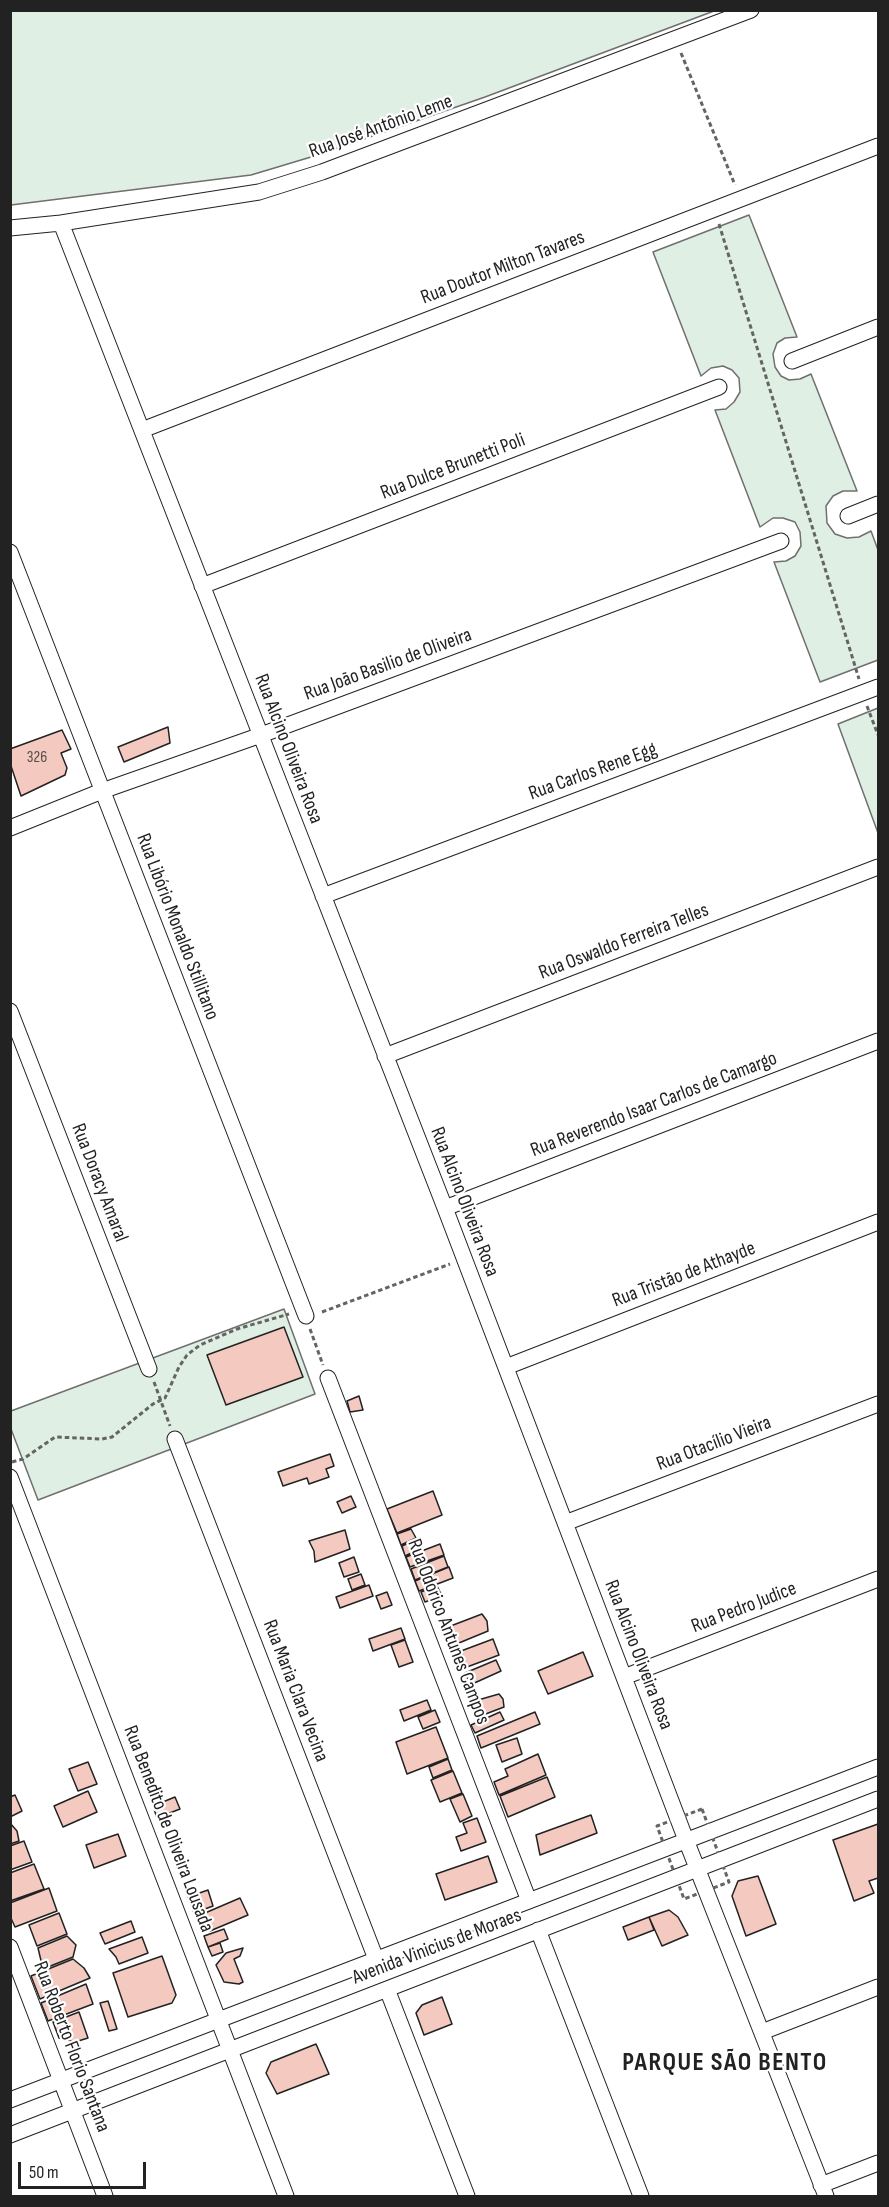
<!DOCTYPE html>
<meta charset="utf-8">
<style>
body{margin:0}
#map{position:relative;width:889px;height:2207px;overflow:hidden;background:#fff;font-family:"Sofia Sans Condensed",sans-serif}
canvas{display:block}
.frame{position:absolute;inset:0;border:12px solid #222;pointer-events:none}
.scale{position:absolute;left:18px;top:2162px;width:128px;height:27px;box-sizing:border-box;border:3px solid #222;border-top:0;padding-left:8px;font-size:18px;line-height:21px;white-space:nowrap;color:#222;-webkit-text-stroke:4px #fff;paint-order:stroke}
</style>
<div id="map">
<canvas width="889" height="2207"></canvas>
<div class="frame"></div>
<div class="scale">50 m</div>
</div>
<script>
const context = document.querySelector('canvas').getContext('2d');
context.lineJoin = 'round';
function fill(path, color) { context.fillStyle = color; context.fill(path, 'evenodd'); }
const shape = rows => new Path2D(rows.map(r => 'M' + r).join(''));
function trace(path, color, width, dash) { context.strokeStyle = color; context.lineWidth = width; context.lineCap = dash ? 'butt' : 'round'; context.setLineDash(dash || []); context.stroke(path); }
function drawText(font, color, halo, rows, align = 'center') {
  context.font = font + ' "Sofia Sans Condensed",sans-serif'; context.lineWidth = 4.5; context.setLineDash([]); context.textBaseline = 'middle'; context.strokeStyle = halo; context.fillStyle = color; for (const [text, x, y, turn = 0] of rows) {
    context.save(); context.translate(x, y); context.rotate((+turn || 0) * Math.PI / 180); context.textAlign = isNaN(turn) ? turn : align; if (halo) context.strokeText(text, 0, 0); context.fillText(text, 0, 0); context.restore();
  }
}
const green = shape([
 [10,11,11,10,714,11,485,97,321,154,251,175,11,205,10,11],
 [749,215,797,337,785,338,777,343,773,354,775,367,781,376,789,380,800,379,811,374,857,491,843,491,833,496,826,506,827,523,835,534,847,538,859,537,871,531,878,550,878,660,820,682,774,562,786,561,795,556,801,546,800,532,795,522,783,518,773,518,760,527,715,410,726,409,734,402,740,392,739,378,732,370,723,366,711,368,701,376,653,252,749,215],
 [878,708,878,833,838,724,878,708],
 [284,1309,315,1394,38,1500,11,1429,11,1411,284,1309]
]);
fill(green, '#e0efe3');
trace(green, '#6f6f6f', 1.5);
const building = shape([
 [168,727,170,743,124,762,118,747,168,727],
 [62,730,71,749,61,753,67,768,65,775,21,796,10,763,10,749,62,730],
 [284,1327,303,1377,226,1405,207,1355,284,1327],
 [359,1396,363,1410,350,1412,347,1401,359,1396],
 [330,1454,334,1466,326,1469,329,1477,309,1484,307,1478,283,1486,278,1472,330,1454],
 [433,1491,442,1515,397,1533,387,1509,433,1491],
 [351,1496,356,1507,342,1513,337,1502,351,1496],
 [411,1529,416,1538,401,1545,397,1534,411,1529],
 [345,1530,350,1549,315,1562,314,1551,309,1541,345,1530],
 [415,1540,420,1549,405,1556,402,1546,415,1540],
 [440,1544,444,1555,410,1567,406,1557,440,1544],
 [444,1556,448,1567,415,1580,411,1569,444,1556],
 [354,1557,359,1572,344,1577,339,1563,354,1557],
 [449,1567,453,1578,419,1591,415,1581,449,1567],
 [361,1574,365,1585,352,1590,348,1579,361,1574],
 [369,1585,373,1596,340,1608,336,1597,369,1585],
 [437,1586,442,1596,425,1602,421,1592,437,1586],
 [387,1592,392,1605,381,1609,376,1596,387,1592],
 [482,1614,487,1621,488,1631,454,1645,448,1627,482,1614],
 [401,1628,405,1639,373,1651,369,1639,401,1628],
 [493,1639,499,1655,467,1667,461,1651,493,1639],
 [405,1640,413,1662,399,1667,391,1645,405,1640],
 [583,1652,593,1676,548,1694,538,1671,583,1652],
 [496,1660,501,1671,470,1685,465,1673,496,1660],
 [499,1694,503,1699,504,1707,483,1715,482,1706,478,1700,499,1694],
 [427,1700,431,1710,404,1721,400,1710,427,1700],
 [435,1710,440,1722,423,1729,418,1717,435,1710],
 [500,1712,504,1720,475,1733,471,1725,500,1712],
 [535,1712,540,1724,481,1748,477,1736,535,1712],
 [436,1727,448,1758,407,1774,396,1742,436,1727],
 [517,1738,522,1754,502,1762,496,1745,517,1738],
 [538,1754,546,1775,499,1795,494,1782,508,1776,505,1769,538,1754],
 [448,1759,452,1770,433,1778,429,1767,448,1759],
 [88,1762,97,1784,78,1791,69,1769,88,1762],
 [453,1771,462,1793,440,1802,431,1780,453,1771],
 [547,1777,555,1797,508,1817,500,1796,547,1777],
 [88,1791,97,1812,63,1827,54,1806,88,1791],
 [463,1794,472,1816,460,1822,450,1799,463,1794],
 [15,1795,22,1811,10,1817,10,1797,15,1795],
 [175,1797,180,1809,157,1818,153,1806,175,1797],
 [591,1815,597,1833,540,1855,536,1835,591,1815],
 [477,1818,486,1842,461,1851,456,1837,467,1833,463,1823,477,1818],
 [10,1823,17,1831,19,1841,10,1844,10,1823],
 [878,1824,878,1878,869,1881,874,1893,854,1901,833,1840,878,1824],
 [118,1834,126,1856,94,1868,86,1845,118,1834],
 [24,1841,32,1862,10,1870,10,1846,24,1841],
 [488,1856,497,1882,445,1900,436,1874,488,1856],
 [34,1864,44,1889,10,1901,10,1873,34,1864],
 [758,1876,776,1924,746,1936,732,1896,738,1881,758,1876],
 [49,1888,57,1911,15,1927,10,1916,10,1903,49,1888],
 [208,1890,213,1906,194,1913,188,1897,208,1890],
 [240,1898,248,1915,210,1931,205,1913,240,1898],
 [669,1910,678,1917,688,1935,662,1946,649,1917,669,1910],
 [59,1913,67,1934,37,1946,29,1925,59,1913],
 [649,1917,654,1930,628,1940,623,1927,649,1917],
 [131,1921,135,1932,105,1944,100,1933,131,1921],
 [224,1929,228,1939,208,1947,204,1936,224,1929],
 [67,1936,76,1945,73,1957,43,1969,38,1948,67,1936],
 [142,1937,148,1953,119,1964,116,1957,109,1949,142,1937],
 [220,1943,223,1952,212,1956,208,1947,220,1943],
 [243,1948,240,1956,234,1959,243,1982,239,1984,224,1982,216,1965,226,1953,243,1948],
 [162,1956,176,1995,172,2003,128,2017,113,1973,162,1956],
 [73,1959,84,1968,90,1978,40,1999,31,1976,73,1959],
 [86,1984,93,2004,48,2021,41,2003,86,1984],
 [442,1997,452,2024,424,2035,416,2013,422,2005,442,1997],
 [108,2001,117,2029,109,2031,100,2003,108,2001],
 [79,2012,88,2038,75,2042,59,2038,53,2022,79,2012],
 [316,2044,329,2074,277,2094,266,2073,271,2062,316,2044]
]);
fill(building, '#f3c9c0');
trace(building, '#222', 1.5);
const minor = shape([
 [61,223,445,1208,686,1840,826,2196],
 [10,228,61,223,259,192,322,172,751,10],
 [792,361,878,327],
 [142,430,878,146],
 [848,516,878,504],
 [10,552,306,1316],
 [202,586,719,387],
 [10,828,102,791,261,735,781,541],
 [323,896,878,687],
 [10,1011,149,1369],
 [385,1056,878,867],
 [445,1208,878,1041],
 [506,1367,878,1222],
 [328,1378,529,1901],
 [175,1439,376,1959],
 [10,1477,286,2196],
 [565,1523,878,1404],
 [624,1677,878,1579],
 [538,1930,641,2196],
 [10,1947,105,2196],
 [387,1989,467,2196],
 [762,2032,878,1987],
 [10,2100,878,1767],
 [10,2135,878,1799],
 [821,2185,878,2163]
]);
trace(minor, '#222', 17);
trace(shape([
 [681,53,735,185],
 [719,224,859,679],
 [867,706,878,735],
 [322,1312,450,1264],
 [310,1329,323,1365],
 [154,1382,170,1426],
 [12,1462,23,1459,55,1437,102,1439,112,1437,153,1404,165,1398,179,1367,187,1355,200,1345,237,1329,289,1314],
 [702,1809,729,1882,684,1899,657,1826,702,1809]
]), '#646464', 3, [4.5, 3]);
trace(minor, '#fff', 15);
drawText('16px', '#564c4a', null, [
 ["326",37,758]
]);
drawText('20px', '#222', '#fff', [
 ["Rua José Antônio Leme",381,127,-20],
 ["Rua Doutor Milton Tavares",503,268,-21],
 ["Rua Dulce Brunetti Poli",453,467,-21],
 ["Rua João Basilio de Oliveira",388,665,-20],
 ["Rua Alcino Oliveira Rosa",288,749,69],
 ["Rua Carlos Rene Egg",593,772,-20],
 ["Rua Libório Monaldo Stillitano",177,927,69],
 ["Rua Oswaldo Ferreira Telles",624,942,-21],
 ["Rua Reverendo Isaar Carlos de Camargo",654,1105,-21],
 ["Rua Doracy Amaral",99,1183,69],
 ["Rua Alcino Oliveira Rosa",464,1202,69],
 ["Rua Tristão de Athayde",684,1275,-21],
 ["Rua Otacílio Vieira",714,1444,-21],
 ["Rua Pedro Judice",744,1608,-21],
 ["Rua Odorico Antunes Campos",448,1632,69],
 ["Rua Alcino Oliveira Rosa",638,1655,69],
 ["Rua Maria Clara Vecina",295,1691,69],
 ["Rua Benedito de Oliveira Lousada",168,1829,69],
 ["Avenida Vinicius de Moraes",437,1947,-21],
 ["Rua Roberto Florio Santana",71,2047,69]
]);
context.letterSpacing = '1.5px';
drawText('bold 26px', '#222', '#fff', [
 ["PARQUE SÃO BENTO",725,2063]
]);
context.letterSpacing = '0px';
</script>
